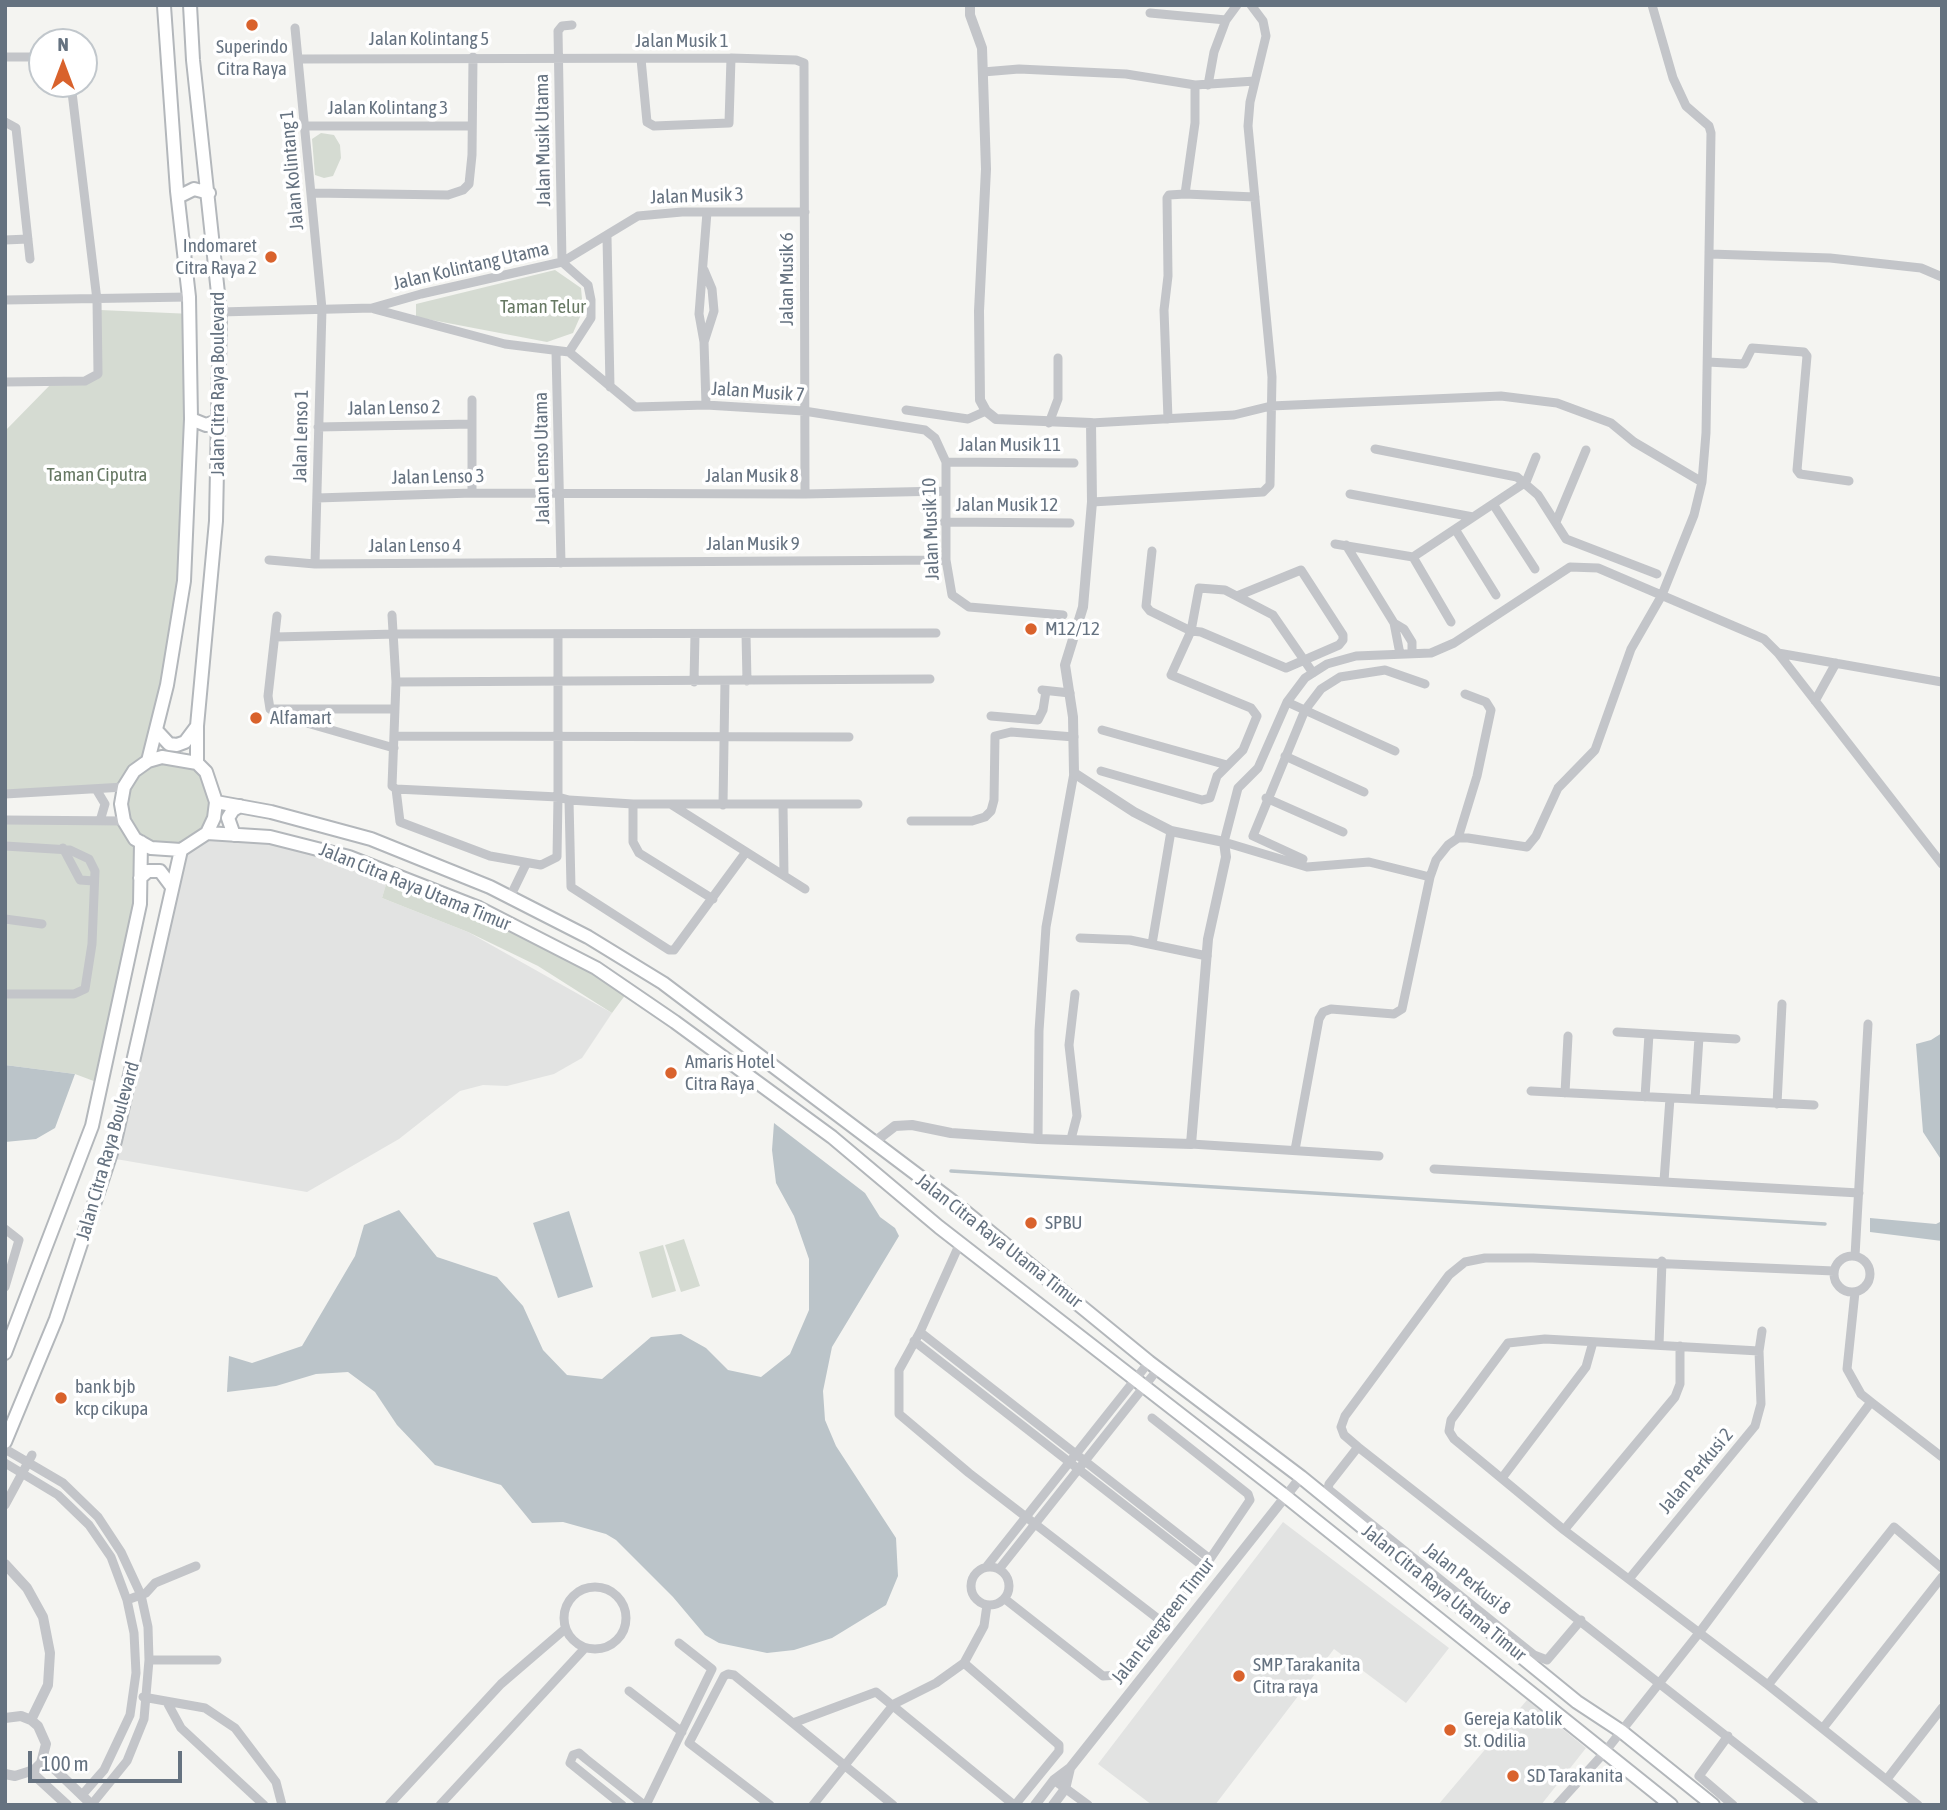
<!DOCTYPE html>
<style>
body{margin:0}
#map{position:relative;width:1947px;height:1810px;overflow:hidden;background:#f4f4f1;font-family:"Asap Condensed",sans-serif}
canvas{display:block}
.frame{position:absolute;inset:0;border:7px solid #657280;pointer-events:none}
.north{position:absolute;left:28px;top:28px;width:70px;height:70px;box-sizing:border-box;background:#fff;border:2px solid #c1c7cc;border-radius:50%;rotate:0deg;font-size:19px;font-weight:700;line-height:28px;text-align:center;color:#657280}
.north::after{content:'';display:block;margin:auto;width:24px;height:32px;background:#d9622c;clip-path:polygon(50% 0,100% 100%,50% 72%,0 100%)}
.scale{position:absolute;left:28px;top:1751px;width:154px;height:32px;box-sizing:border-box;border:4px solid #657280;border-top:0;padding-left:9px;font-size:21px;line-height:24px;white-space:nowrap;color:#657280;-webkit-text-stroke:5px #fff;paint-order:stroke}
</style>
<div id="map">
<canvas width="1947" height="1810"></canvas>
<div class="frame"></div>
<div class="north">N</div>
<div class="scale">100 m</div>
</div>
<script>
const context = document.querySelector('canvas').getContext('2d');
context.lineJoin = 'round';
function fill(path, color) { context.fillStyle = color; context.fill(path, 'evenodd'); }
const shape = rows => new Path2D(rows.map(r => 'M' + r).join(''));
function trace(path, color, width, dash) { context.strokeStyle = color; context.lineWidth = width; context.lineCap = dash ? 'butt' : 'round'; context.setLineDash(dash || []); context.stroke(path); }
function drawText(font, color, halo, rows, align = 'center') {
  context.font = font + ' "Asap Condensed",sans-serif'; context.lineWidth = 7; context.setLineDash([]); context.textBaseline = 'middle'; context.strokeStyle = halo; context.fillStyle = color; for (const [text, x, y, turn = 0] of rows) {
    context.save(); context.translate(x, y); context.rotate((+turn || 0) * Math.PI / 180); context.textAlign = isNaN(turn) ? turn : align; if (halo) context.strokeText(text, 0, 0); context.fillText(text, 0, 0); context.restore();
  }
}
fill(shape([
 [207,833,269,838,389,874,382,898,468,932,612,1013,582,1058,554,1074,507,1086,483,1085,460,1091,399,1139,307,1192,110,1158,187,848],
 [1283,1522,1449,1648,1406,1703,1334,1649,1215,1805,1152,1805,1098,1764],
 [1527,1700,1586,1748,1541,1805,1438,1805]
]), '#e2e3e2');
fill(shape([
 [321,133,334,135,340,145,341,158,333,176,324,178,315,175,312,139],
 [555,270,581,288,583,310,573,333,547,342,416,317,416,304],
 [100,310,193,314,188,512,171,660,148,760,162,757,206,772,214,818,181,850,136,840,137,898,99,1083,75,1074,5,1065,5,820,124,822,124,786,5,793,5,431,52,383,85,380,99,371],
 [389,874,479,908,629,990,612,1013,538,966,468,932,382,898],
 [684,1239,700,1286,681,1292,665,1245],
 [663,1245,676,1291,652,1298,639,1252]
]), '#d5dbd2');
fill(shape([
 [1942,1033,1942,1161,1923,1132,1916,1044,1931,1040],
 [5,1065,75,1074,55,1128,36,1139,5,1142],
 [774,1123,865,1193,880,1217,895,1228,899,1236,832,1347,823,1391,825,1420,836,1446,896,1538,898,1576,886,1605,832,1638,794,1650,767,1653,719,1643,705,1635,673,1597,616,1540,606,1534,563,1522,532,1523,501,1485,435,1465,397,1425,375,1392,348,1372,316,1374,276,1386,227,1392,229,1356,252,1363,302,1346,355,1256,364,1225,399,1210,437,1257,497,1277,523,1306,543,1350,567,1375,602,1379,651,1337,681,1334,706,1348,728,1370,761,1377,790,1354,809,1310,809,1259,794,1216,776,1183,772,1150],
 [569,1211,593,1287,558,1298,533,1223],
 [1870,1218,1936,1224,1942,1221,1942,1241,1870,1232]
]), '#bbc4c9');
trace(shape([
 [951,1171,1825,1224]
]), '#bbc4c9', 3.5);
const secondary = shape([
 [190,5,193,60,220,312,216,521,197,726,197,763],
 [178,197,194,189,209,193],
 [191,419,206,425,220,420],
 [156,730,169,744,177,745,185,742,197,726],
 [162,757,197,763,206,772,216,802,214,818,207,833,181,850,151,848,135,839,124,821,121,804,124,787,134,771,148,761,162,757],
 [148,761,167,685,184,581,191,419,189,297,177,191,164,6],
 [216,802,271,812,371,839,490,887,588,937,663,983,952,1201,1149,1362,1301,1477,1577,1702,1621,1731,1713,1805],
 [207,833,270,837,349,857,479,908,596,968,675,1022,832,1137,939,1227,1284,1495,1671,1805],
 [234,835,228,818,233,810,240,806],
 [140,878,148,871,160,871,172,887],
 [5,1353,92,1126,140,904,141,842],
 [5,1442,56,1319,115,1141,181,850]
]);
trace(secondary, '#b3b7bb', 16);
trace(shape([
 [1150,13,1226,20],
 [295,28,322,309,315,564],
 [5,57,42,57],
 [299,59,731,58,796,60,804,63,805,494],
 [641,59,647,122,654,126,729,123,731,58],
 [983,72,1019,69,1126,74,1195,85,1255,81],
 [1208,85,1214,52,1226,20,1237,5],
 [5,122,16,128,30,259],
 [305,126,472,126],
 [312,193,448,195,463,190,469,184,472,155,473,57],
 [1185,194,1195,123,1195,85],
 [607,237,610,387],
 [5,240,28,239],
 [1710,254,1830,258,1921,268,1942,277],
 [562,262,558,31,562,26,572,25],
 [5,300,189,297],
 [374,309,505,344,569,352,591,318,591,300,588,285,562,262],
 [220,312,372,308,421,294,562,262,638,216,682,212,805,212],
 [704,342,714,311,712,289,704,270],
 [556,352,561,563],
 [569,352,635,407,706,405,804,411,925,430,935,438,946,462,946,560,952,595,969,607,1063,615],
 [1708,362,1744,364,1752,348,1804,352,1807,356,1797,470,1800,474,1849,481],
 [5,382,85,381,98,374,97,300,71,84],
 [472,400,472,493],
 [706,405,704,342,699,314,707,212],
 [906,410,968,419,986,411],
 [1168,419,1164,310,1168,276,1167,198,1169,195,1185,194,1255,197],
 [1049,423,1058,399,1058,358],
 [1091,423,1234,415,1271,406,1501,396,1557,403,1611,423,1634,442,1702,482],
 [318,427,472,424],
 [1375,449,1517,477,1538,495,1566,539,1657,574],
 [946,462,1074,463],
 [1350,494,1473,517],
 [317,498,472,493,805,494,945,491],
 [1092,502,1263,492,1270,485,1272,377,1248,126,1250,102,1266,36,1263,21,1251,5],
 [1493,504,1535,569],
 [944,522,1070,523],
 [1556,522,1586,450],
 [1455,529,1496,595],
 [1335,544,1413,557,1526,482,1536,457],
 [1346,545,1394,623,1400,654],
 [1152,551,1146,606,1150,611,1191,631,1201,632,1286,668,1339,645,1343,640,1343,635,1301,570,1237,596],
 [1413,557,1451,622],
 [269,560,315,564,946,560],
 [392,615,396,682,392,786,396,789,400,822,490,856,541,865,557,857,558,797,396,789],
 [277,616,268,696,270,709,279,715,394,748],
 [1394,623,1404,629,1412,642,1412,653],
 [746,634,747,681],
 [558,636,558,797,569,800,571,887,669,950,674,950,746,852],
 [275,637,396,634,936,633],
 [1778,653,1942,864],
 [396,682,930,679],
 [694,682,695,634],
 [1042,690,1070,693],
 [1815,701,1836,663],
 [1287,702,1395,751],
 [272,709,395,709],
 [991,716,1038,720,1043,710,1046,691],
 [1102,730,1227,765],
 [394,736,849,737],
 [1285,756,1364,792],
 [1101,771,1202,800,1210,798,1217,776,1243,750,1257,716,1251,708,1171,675,1191,631,1199,588,1225,590,1273,615,1313,673],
 [96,789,105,804,100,821],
 [5,794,124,787],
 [1266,798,1343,832],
 [569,800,633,804,858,804],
 [633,804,633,842,639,853,713,899],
 [672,805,805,889],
 [723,805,725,681],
 [783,805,784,875],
 [5,820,124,821],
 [911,821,972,821,985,817,991,811,994,800,995,736,1011,732,1074,737],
 [1458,838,1477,776,1491,710,1486,702,1465,694],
 [5,846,70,850,89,859,95,871,92,944,85,989,74,994,5,994],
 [63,848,80,880,94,881],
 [1303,859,1253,836,1305,710,1321,689,1340,677,1385,670,1425,684],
 [1430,877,1369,862,1307,867,1224,842,1238,788,1258,768,1287,702,1305,678,1327,664,1356,656,1431,653,1454,643,1570,567,1598,568,1764,639,1778,653,1942,682],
 [510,897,526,864],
 [5,919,42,924],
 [1080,938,1130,940,1207,956],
 [1152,944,1171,831],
 [1617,1032,1736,1039],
 [1531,1091,1814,1105],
 [1565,1093,1568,1036],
 [1645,1097,1649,1034],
 [1695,1099,1699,1037],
 [1777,1104,1782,1004],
 [1038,1139,1039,1031,1046,927,1074,773],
 [1071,1139,1077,1116,1069,1045,1075,994],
 [1191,1144,1379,1156],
 [1295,1150,1319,1019,1323,1012,1331,1009,1394,1014,1402,1009,1430,877,1436,860,1448,845,1458,838,1468,838,1527,847,1536,836,1558,788,1595,750,1631,649,1662,595,1694,515,1702,482,1706,433,1711,133,1709,126,1686,106,1673,78,1652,5],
 [1434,1169,1859,1193],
 [1664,1181,1670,1098],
 [5,1229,19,1240,5,1287],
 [960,1243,920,1332,899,1370,899,1414,969,1473,1161,1621],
 [1855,1256,1868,1024],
 '1834 1274a18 18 0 1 1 36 0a18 18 0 1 1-36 0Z',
 [1855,1292,1847,1369,1861,1394,1871,1402],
 [920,1332,1210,1559],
 [914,1341,1204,1567],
 [1659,1345,1662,1261],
 [1759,1351,1545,1339,1508,1343,1451,1420,1449,1431,1454,1439,1564,1530,1768,1685,1918,1805],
 [1358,1447,1329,1484,1328,1489,1534,1655,1547,1660,1581,1620],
 [5,1449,63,1483,98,1517,121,1552,141,1595,148,1627,149,1660,144,1719,127,1761,92,1804],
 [5,1463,58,1495,89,1525,111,1557,127,1600,134,1633,136,1673,130,1715,104,1770,82,1795],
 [1502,1478,1586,1367,1593,1342],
 [5,1505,32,1455],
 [1564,1530,1675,1397,1680,1384,1680,1346],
 [987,1566,1149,1362],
 '971 1586a19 19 0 1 1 38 0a19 19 0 1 1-38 0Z',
 [1000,1568,1158,1369],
 [1629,1579,1755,1426,1761,1404,1759,1351,1762,1331],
 '564 1618a31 31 0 1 1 62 0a31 31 0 1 1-62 0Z',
 [1005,1599,1103,1676,1119,1675,1210,1559,1250,1500,1248,1494,1152,1418],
 [127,1600,146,1593,155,1583,196,1566],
 [149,1660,217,1660],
 [964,1663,1059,1745,1059,1751,1015,1805],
 [1768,1685,1894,1527,1942,1568],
 [629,1691,682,1732],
 [143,1697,205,1708,235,1728,276,1782,282,1805],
 [168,1704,181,1728,264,1805],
 [793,1723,876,1692,1014,1805],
 [1823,1728,1942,1577],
 [1728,1736,1699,1776,1733,1805],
 [1887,1779,1942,1708],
 [1054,1780,1088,1805],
 [389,1805,501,1684,565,1629],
 [440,1805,585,1648],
 [622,1805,570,1763,573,1755,579,1753,586,1759,644,1805],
 [646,1805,712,1669,679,1643],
 [770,1805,689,1743,724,1676,728,1674,734,1675,893,1805],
 [813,1805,894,1704,936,1683,964,1663,984,1626,987,1605],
 [1557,1805,1604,1753,1699,1633,1871,1402,1942,1457],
 [1814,1805,1358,1447,1344,1435,1341,1427,1345,1416,1449,1275,1465,1262,1485,1258,1533,1258,1834,1271]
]), '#c3c5c9', 9);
trace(shape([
 [873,1143,895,1126,912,1125,951,1133,1038,1139,1191,1144,1208,939,1226,857,1224,842,1171,831,1134,812,1074,773,1073,717,1065,665,1083,607,1092,502,1091,423,996,419,986,411,980,400,979,311,986,169,982,48,970,15,970,5],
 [5,1564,27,1588,43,1617,50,1653,48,1685,31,1720],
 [5,1718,21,1716,31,1720,38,1726,46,1744,41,1763,34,1770,15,1776,5,1774],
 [43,1758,92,1805],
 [30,1771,67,1805],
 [1035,1805,1054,1780,1070,1768,1301,1477],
 [1053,1805,1065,1789,1070,1768]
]), '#c3c5c9', 10);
trace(secondary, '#fff', 12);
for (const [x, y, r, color] of [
 [252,25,7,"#d9622c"],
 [271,257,7,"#d9622c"],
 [1031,629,7,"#d9622c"],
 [256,718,7,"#d9622c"],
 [671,1073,7,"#d9622c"],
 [1031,1223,7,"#d9622c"],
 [61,1398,7,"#d9622c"],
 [1239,1676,7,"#d9622c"],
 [1450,1730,7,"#d9622c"],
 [1513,1776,7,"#d9622c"]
]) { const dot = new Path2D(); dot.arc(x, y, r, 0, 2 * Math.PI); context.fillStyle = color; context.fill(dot); trace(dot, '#fff', 2.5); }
drawText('19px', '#657280', '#fff', [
 ["Jalan Kolintang 5",429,39],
 ["Jalan Musik 1",682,41],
 ["Jalan Kolintang 3",388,108],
 ["Jalan Musik Utama",543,140,-91],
 ["Jalan Kolintang 1",292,170,-95],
 ["Jalan Musik 3",697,196,-2],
 ["Jalan Kolintang Utama",471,266,-13],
 ["Jalan Musik 6",787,279,-90],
 ["Jalan Citra Raya Boulevard",218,384,-90],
 ["Jalan Musik 7",758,392,4],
 ["Jalan Lenso 2",394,408,-1],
 ["Jalan Lenso 1",301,436,-89],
 ["Jalan Musik 11",1010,445],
 ["Jalan Lenso Utama",542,458,-91],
 ["Jalan Musik 8",752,476],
 ["Jalan Lenso 3",438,477,-1],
 ["Jalan Musik 12",1007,505],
 ["Jalan Musik 10",931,529,-92],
 ["Jalan Musik 9",753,544],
 ["Jalan Lenso 4",415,546],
 ["Jalan Citra Raya Utama Timur",415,887,22],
 ["Jalan Citra Raya Boulevard",108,1151,-74],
 ["Jalan Citra Raya Utama Timur",999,1241,38],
 ["Jalan Perkusi 2",1696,1471,-50],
 ["Jalan Perkusi 8",1467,1579,38],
 ["Jalan Citra Raya Utama Timur",1444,1593,39],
 ["Jalan Evergreen Timur",1163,1621,-52]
]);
drawText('19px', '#657280', '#fff', [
 ["Superindo",252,47,"center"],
 ["Citra Raya",252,69,"center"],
 ["Indomaret",257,246,"right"],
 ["Citra Raya 2",257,268,"right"],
 ["M12/12",1045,629],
 ["Alfamart",270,718],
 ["Amaris Hotel",685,1062],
 ["Citra Raya",685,1084],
 ["SPBU",1045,1223],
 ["bank bjb",75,1387],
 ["kcp cikupa",75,1409],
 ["SMP Tarakanita",1253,1665],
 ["Citra raya",1253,1687],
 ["Gereja Katolik",1464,1719],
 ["St. Odilia",1464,1741],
 ["SD Tarakanita",1527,1776]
], 'left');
drawText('19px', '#667863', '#fff', [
 ["Taman Telur",543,307],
 ["Taman Ciputra",97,475]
]);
</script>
